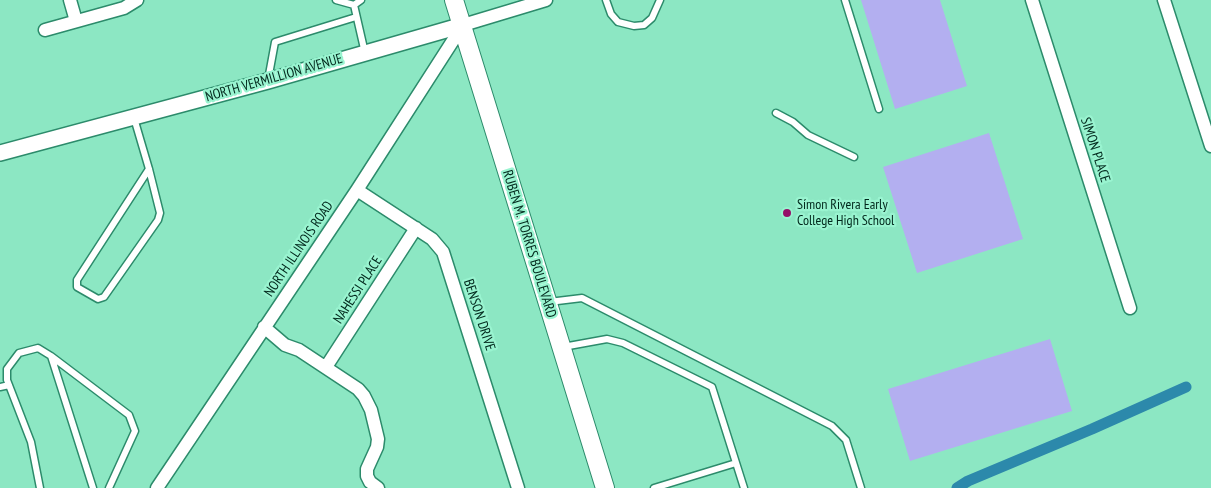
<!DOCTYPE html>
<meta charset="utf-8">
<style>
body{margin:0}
canvas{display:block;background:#8ce7c3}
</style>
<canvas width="1211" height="488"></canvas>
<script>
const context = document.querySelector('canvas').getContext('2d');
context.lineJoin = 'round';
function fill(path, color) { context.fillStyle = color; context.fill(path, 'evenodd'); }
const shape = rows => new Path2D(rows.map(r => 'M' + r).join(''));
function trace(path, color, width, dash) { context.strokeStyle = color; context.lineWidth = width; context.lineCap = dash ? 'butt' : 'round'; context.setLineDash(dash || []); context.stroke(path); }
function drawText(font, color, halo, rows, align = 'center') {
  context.font = font + ' "PT Sans Narrow",sans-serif'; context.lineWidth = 4.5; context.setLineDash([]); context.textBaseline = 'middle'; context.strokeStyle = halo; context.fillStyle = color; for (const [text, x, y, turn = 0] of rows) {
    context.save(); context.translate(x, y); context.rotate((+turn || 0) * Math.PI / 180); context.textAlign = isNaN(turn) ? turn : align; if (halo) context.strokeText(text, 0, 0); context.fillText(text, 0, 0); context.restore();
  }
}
fill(shape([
 [861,0,940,0,967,86,895,109],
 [989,133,1023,239,917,273,883,167],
 [1050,339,1072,411,910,461,888,389]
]), '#b3aff0');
trace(shape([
 [957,488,968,481,1092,429,1186,387]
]), '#2c89ab', 11);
const service = shape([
 [336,0,354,5],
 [361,0,354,5,365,53],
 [606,0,611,14,618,22,634,26,644,25,652,18,660,0],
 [845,0,879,109],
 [268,80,275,42,356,17],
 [776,113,793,122,808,135,854,157],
 [134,118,149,169,160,213,158,220,104,297,98,299,77,287,77,280,149,169],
 [549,302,582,298,832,426,846,440,861,488],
 [563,347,607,339,623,343,712,387,744,488],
 [51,356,129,415,135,431,109,488],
 [0,387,9,385],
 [40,488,31,442,7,380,7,369,19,353,38,348,51,356,93,488],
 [654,488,736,463]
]);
const minor = shape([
 [70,0,76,21],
 [1032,0,1130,308],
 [1164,0,1211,146],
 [45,30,124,8,137,0],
 [357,190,432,239,443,252,518,488],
 [264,327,285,345,299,350,358,389,364,396,371,410,378,439,377,447,367,469,367,476,370,482,378,488],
 [326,367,416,228],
 [157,488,357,190,463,25,546,0]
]);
const tertiary = shape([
 [0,153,268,81,463,25]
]);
const secondary = shape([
 [454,0,605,488]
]);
trace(service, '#2c8b6b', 9);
trace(minor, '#2c8b6b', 15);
trace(tertiary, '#2c8b6b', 18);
trace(secondary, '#2c8b6b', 20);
trace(service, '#fff', 6);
trace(minor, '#fff', 12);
trace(tertiary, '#fff', 15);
trace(secondary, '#fff', 18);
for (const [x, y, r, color] of [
 [787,213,5,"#951068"]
]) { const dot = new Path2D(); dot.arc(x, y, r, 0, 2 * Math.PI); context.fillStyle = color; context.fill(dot); trace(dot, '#99f4d0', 2); }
drawText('14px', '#00271b', '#99f4d0', [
 ["NORTH VERMILLION AVENUE",274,78,-16],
 ["SIMON PLACE",1095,150,72],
 ["RUBEN M. TORRES BOULEVARD",529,244,73],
 ["NORTH ILLINOIS ROAD",299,249,-56],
 ["NAHESSI PLACE",358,290,-57],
 ["BENSON DRIVE",479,315,72]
]);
drawText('14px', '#00271b', '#99f4d0', [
 ["Símon Rivera Early",797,205],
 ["College High School",797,221]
], 'left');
</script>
